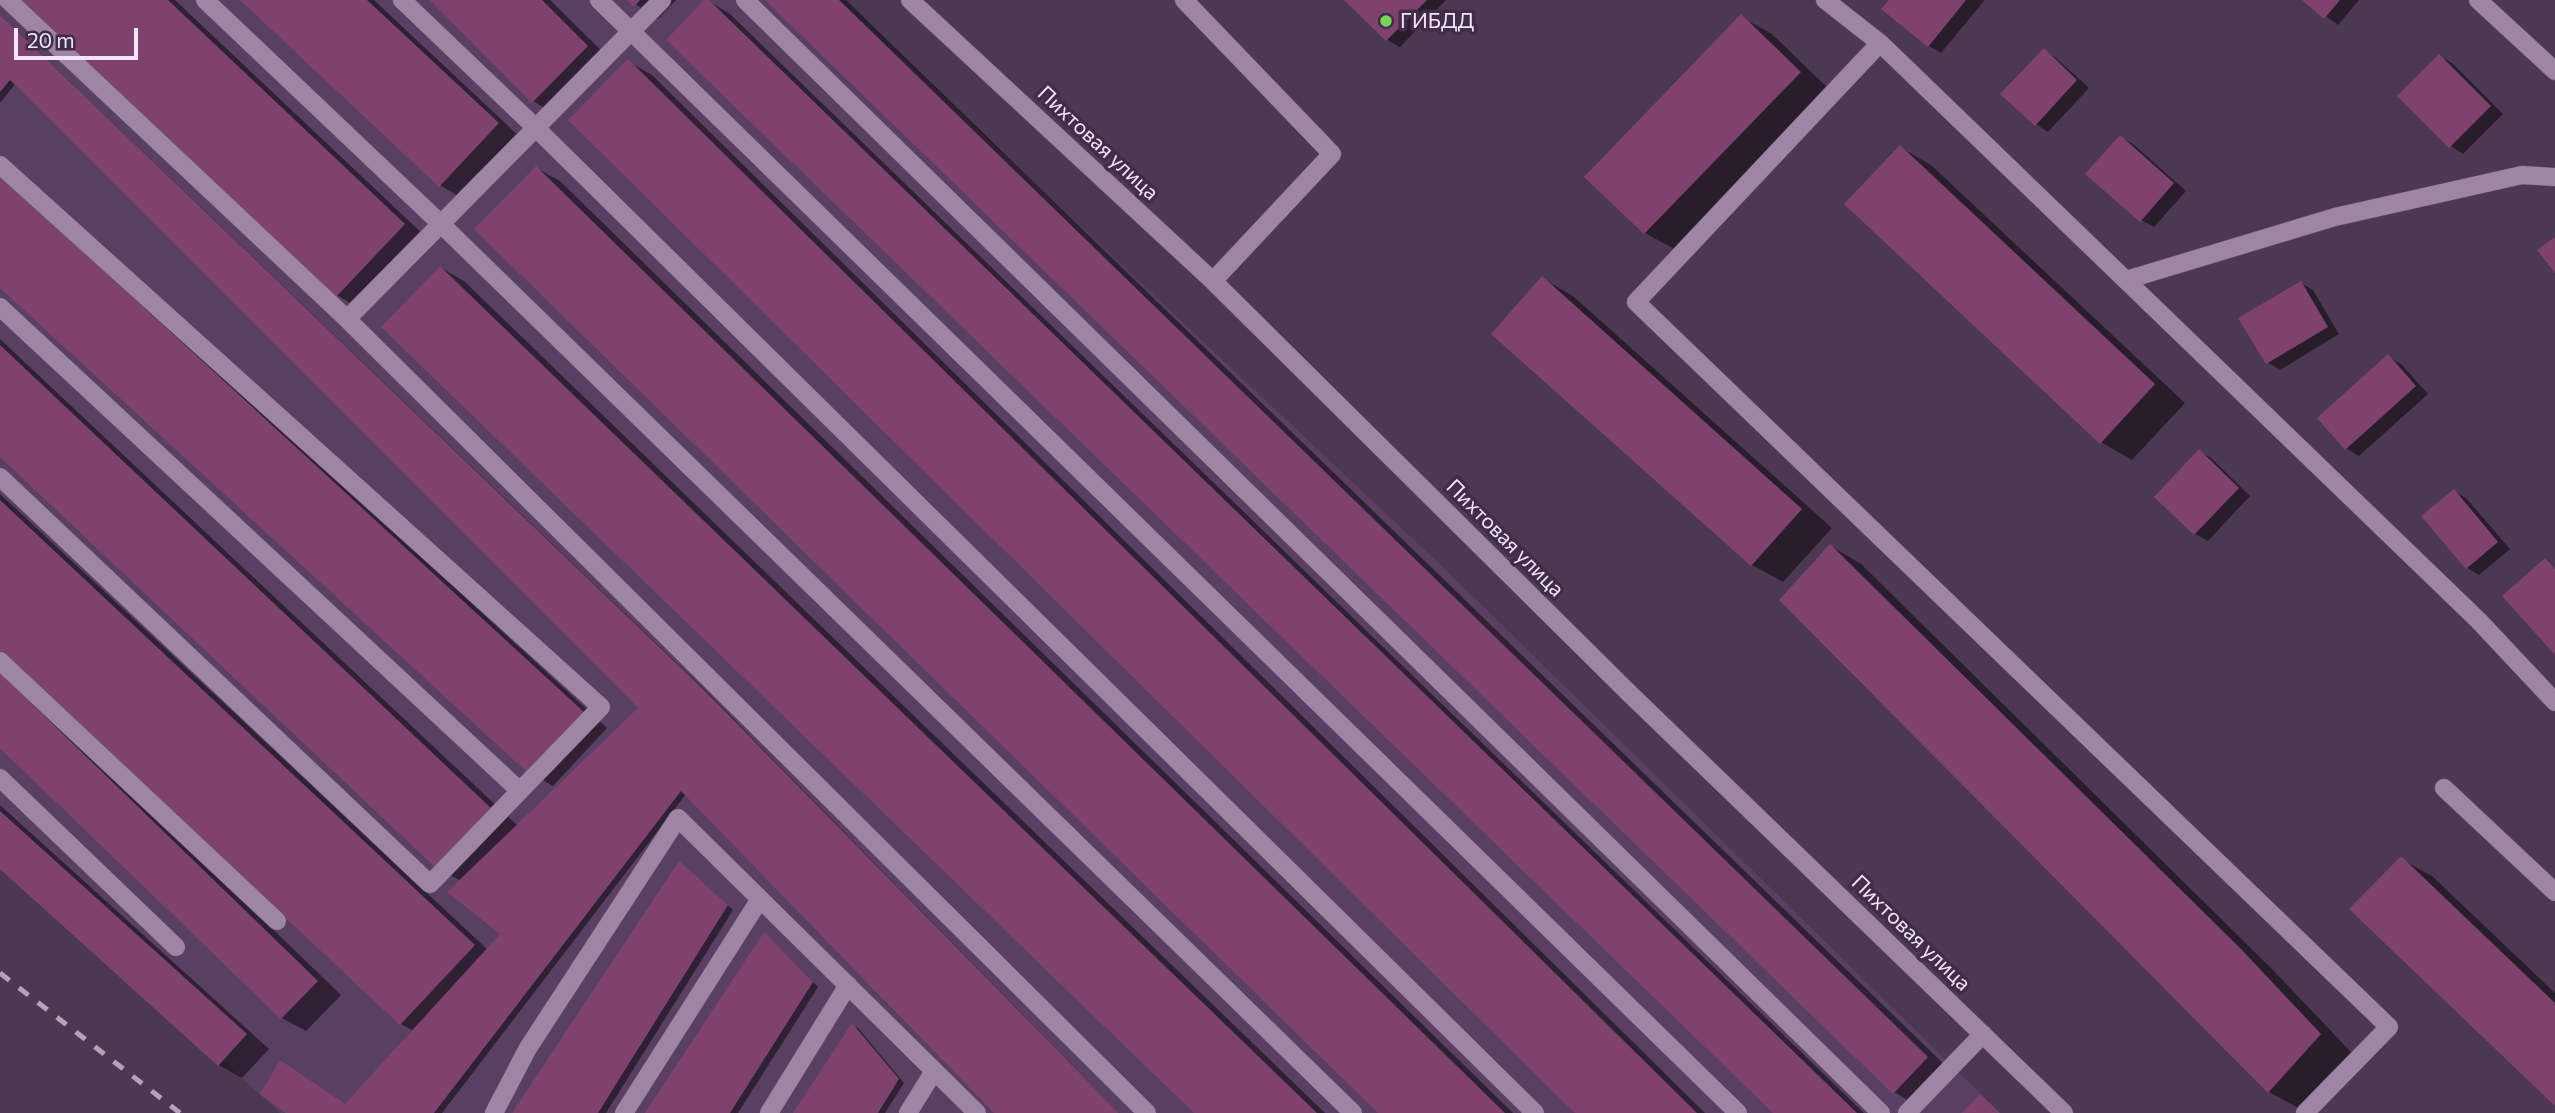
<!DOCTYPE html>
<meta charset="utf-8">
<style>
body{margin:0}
#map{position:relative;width:2555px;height:1113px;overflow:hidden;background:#4d3854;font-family:Commissioner,sans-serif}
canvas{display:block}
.scale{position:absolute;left:14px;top:28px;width:124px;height:32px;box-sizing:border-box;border:4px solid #f2e5f7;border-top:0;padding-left:9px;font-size:21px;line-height:24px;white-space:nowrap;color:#f2e5f7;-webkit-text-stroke:5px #422d49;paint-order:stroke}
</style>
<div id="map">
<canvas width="2555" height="1113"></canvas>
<div class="scale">20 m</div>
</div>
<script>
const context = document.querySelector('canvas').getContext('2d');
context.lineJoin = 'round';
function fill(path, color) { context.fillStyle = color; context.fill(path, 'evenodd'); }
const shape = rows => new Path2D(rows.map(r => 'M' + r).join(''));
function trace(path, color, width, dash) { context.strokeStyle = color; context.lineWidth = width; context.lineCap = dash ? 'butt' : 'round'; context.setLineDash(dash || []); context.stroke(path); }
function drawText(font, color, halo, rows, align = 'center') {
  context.font = font + ' Commissioner,sans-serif'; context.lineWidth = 7; context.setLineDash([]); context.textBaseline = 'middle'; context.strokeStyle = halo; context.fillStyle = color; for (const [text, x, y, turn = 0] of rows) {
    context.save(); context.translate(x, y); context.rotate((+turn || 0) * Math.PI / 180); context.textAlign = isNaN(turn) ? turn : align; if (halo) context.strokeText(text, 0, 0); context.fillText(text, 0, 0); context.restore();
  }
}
fill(shape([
 [0,0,840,0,1448,572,2000,1113,280,1113,0,857]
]), '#593f61');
fill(shape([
 [23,0,175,0,427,238,360,309,337,295],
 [243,0,374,0,521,138,463,199,440,185],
 [432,0,550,0,611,60,556,115,533,101],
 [629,0,676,0,658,19],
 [707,0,730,14,1864,1113,1775,1113],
 [767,0,846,0,1951,1071,1917,1106,1894,1092],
 [1347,0,1446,0,1400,47,1387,40],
 [1891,0,1983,0,1984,1,1941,53,1929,46],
 [2305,0,2359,0,2338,25],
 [0,15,709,694,1119,1113,996,1113,686,794,442,1113,289,1113,346,1106,414,1031,401,1024,0,649,0,494,488,950,502,934,461,881,438,868,0,455,0,339,518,826,641,708,16,83,0,103],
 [1741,17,1772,34,1831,91,1676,250,1645,233],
 [2044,50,2056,58,2089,88,2048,132,2036,124],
 [2439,56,2452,63,2503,114,2463,154,2451,146],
 [629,62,652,75,1705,1113,1577,1113],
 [2120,137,2133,144,2186,191,2154,227,2141,220],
 [1900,147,1931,165,2185,403,2132,460,2101,442],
 [536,168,560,181,1513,1113,1380,1113],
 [0,169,607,728,553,786,530,773,0,286],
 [441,268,464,281,1325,1113,1196,1113],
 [1543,279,1573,296,1832,528,1783,582,1752,565,1493,334],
 [2301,283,2313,290,2339,334,2280,370,2267,362],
 [2388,357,2401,364,2428,394,2359,456,2346,448],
 [2199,451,2211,458,2250,496,2208,541,2195,534,2156,496],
 [2454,491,2466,498,2510,549,2479,575,2467,568],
 [1831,546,1861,564,2272,969,2351,1052,2300,1109,2269,1092,1781,600],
 [0,666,341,995,306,1031,282,1018,0,745],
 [0,805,269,1049,242,1078,219,1065,0,866],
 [2401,859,2432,876,2555,993,2555,1103],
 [679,863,733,910,606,1113,514,1113],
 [765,934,818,987,738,1113,647,1113],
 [852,1025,858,1028,904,1083,885,1113,795,1113]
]), '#0007');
fill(shape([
 [21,0,168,0,405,224,336,297],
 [240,0,367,0,499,123,439,187],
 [430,0,542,0,588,46,532,103],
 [627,0,640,0,634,7],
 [704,0,709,0,1857,1113,1773,1113,666,40],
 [765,0,839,0,1928,1057,1893,1094],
 [1344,0,1427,0,1386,41],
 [1889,0,1966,0,1928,47,1881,9],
 [2302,0,2340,0,2324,19],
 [1741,14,1801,72,1644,234,1584,177],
 [0,15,703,689,1119,1113,994,1113,681,791,434,1113,286,1113,260,1094,280,1060,345,1104,500,934,447,892,638,708,10,80,0,92],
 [2044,48,2077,80,2035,126,2000,94],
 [2439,54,2491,106,2449,148,2397,96],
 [628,59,1697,1113,1575,1113,568,120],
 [2120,135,2174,183,2140,222,2085,174],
 [1900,145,2155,384,2100,444,1844,204],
 [536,166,1505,1113,1378,1113,474,229],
 [0,175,585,713,529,774,0,288],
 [2555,237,2555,273,2537,250],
 [440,266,1317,1113,1194,1113,381,327],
 [1542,276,1802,509,1751,566,1491,334],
 [2301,281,2328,327,2266,364,2238,318],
 [0,345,493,810,437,869,0,457],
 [2388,354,2416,386,2345,450,2317,418],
 [2199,449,2239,488,2194,535,2154,497],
 [2454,489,2498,542,2466,569,2421,516],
 [0,500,475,945,400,1025,0,651],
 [1830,544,2241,949,2321,1034,2268,1093,1779,600],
 [2545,558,2555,569,2555,655,2502,596],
 [0,673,318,981,281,1019,0,748],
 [0,811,247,1034,218,1066,0,869],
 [2401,856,2555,1003,2555,1106,2349,909],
 [679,861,728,905,598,1113,512,1113],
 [764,932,813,982,730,1113,645,1113],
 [852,1023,899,1079,878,1113,793,1113],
 [1980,1094,2000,1113,1961,1113]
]), '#7f426f');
const minor = shape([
 [8,0,347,319,1147,1113],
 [205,0,441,224,1353,1113],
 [402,0,536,128,1535,1113],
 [599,0,1738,1113],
 [745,0,1881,1113],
 [910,0,1213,281,1629,693,2064,1113],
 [1184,0,1332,154,1213,281],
 [1825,0,1880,43,2479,621,2555,702],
 [2478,0,2555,71],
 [1880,43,1636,302,2389,1027,2305,1113],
 [0,165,601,707,430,884,0,477],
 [2126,280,2335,217,2522,175,2555,177],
 [0,307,520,791],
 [347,319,662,0],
 [0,661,277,921],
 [0,778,176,947],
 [2444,788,2555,892],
 [494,1113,528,1048,678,818,977,1113],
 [624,1113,760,899],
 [769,1113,848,985],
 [908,1113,934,1071],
 [1907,1113,1983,1034]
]);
trace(minor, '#68566e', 19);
trace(minor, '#9e85a6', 18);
trace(shape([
 [0,973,180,1113]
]), '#b3a3b9', 5, [12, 12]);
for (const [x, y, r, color] of [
 [1386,21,7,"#7ad157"]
]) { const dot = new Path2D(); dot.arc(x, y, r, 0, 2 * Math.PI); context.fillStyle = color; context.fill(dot); trace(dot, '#422d49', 2.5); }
drawText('21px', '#f2e5f7', '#422d49', [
 ["ГИБДД",1400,21]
], 'left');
drawText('21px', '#f2e5f7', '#422d49', [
 ["Пихтовая улица",1098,143,43],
 ["Пихтовая улица",1505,538,45],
 ["Пихтовая улица",1911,933,44]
]);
</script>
